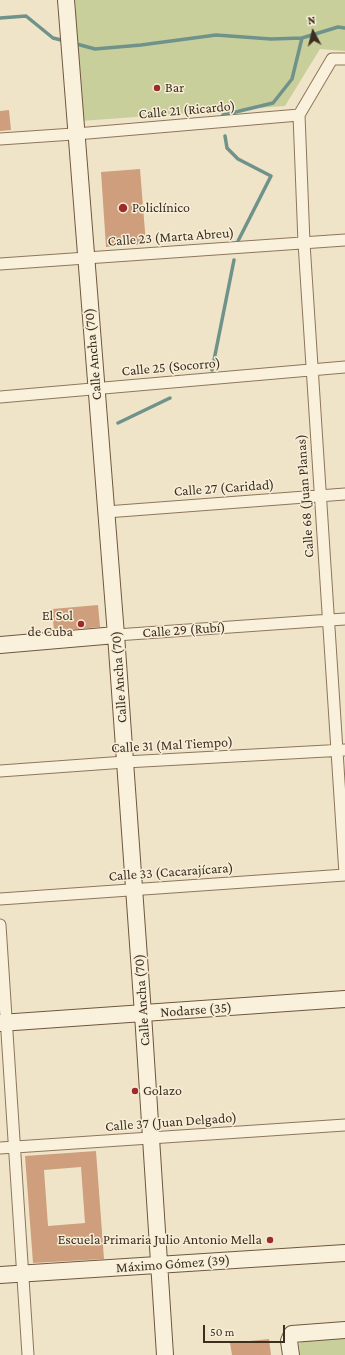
<!DOCTYPE html>
<meta charset="utf-8">
<style>
body{margin:0}
#map{position:relative;width:345px;height:1355px;overflow:hidden;background:#f0e4c8;font-family:"Crimson Pro",serif}
canvas{display:block}
.north{position:absolute;left:293px;top:12px;width:40px;height:40px;-webkit-text-stroke:3px #f7eed8;paint-order:stroke;rotate:353deg;font-size:11px;font-weight:700;line-height:16px;text-align:center;color:#3d2e20}
.north::after{content:'';display:block;margin:auto;width:14px;height:18px;background:#3d2e20;clip-path:polygon(50% 0,100% 100%,50% 72%,0 100%)}
.scale{position:absolute;left:203px;top:1325px;width:82px;height:18px;box-sizing:border-box;border:2px solid #3d2e20;border-top:0;padding-left:5px;font-size:12px;line-height:14px;white-space:nowrap;color:#3d2e20;-webkit-text-stroke:3px #f7eed8;paint-order:stroke}
</style>
<div id="map">
<canvas width="345" height="1355"></canvas>
<div class="north">N</div>
<div class="scale">50 m</div>
</div>
<script>
const context = document.querySelector('canvas').getContext('2d');
context.lineJoin = 'round';
function fill(path, color) { context.fillStyle = color; context.fill(path, 'evenodd'); }
const shape = rows => new Path2D(rows.map(r => 'M' + r).join(''));
function trace(path, color, width, dash) { context.strokeStyle = color; context.lineWidth = width; context.lineCap = dash ? 'butt' : 'round'; context.setLineDash(dash || []); context.stroke(path); }
function drawText(font, color, halo, rows, align = 'center') {
  context.font = font + ' "Crimson Pro",serif'; context.lineWidth = 3; context.setLineDash([]); context.textBaseline = 'middle'; context.strokeStyle = halo; context.fillStyle = color; for (const [text, x, y, turn = 0] of rows) {
    context.save(); context.translate(x, y); context.rotate((+turn || 0) * Math.PI / 180); context.textAlign = isNaN(turn) ? turn : align; if (halo) context.strokeText(text, 0, 0); context.fillText(text, 0, 0); context.restore();
  }
}
fill(shape([
 [75,0,345,0,345,51,320,49,285,106,81,121],
 [345,1337,345,1355,300,1355,299,1344,304,1339]
]), '#c9cf9b');
trace(shape([
 [0,18,26,16,53,38,65,41],
 [73,43,95,49,141,45,216,35,271,39,302,38,338,27,345,28],
 [223,115,273,103,292,79,302,38],
 [225,136,227,148,238,159,271,176,238,241],
 [212,370,234,260],
 [118,423,170,398]
]), '#6f938a', 3.5);
fill(shape([
 [9,110,11,130,0,131,0,111],
 [140,169,146,244,106,247,101,172],
 [98,605,100,627,54,631,52,609],
 [96,1151,104,1259,33,1263,25,1156],
 [81,1167,85,1223,48,1226,44,1170],
 [269,1339,271,1355,232,1355,230,1343]
]), '#cf9f7d');
const street = shape([
 [299,115,304,243,345,874],
 [0,139,88,133,299,115,332,59,345,59],
 [0,264,345,240],
 [0,397,345,367],
 [106,512,345,494],
 [116,635,345,619],
 [0,771,125,762,345,750],
 [0,899,345,875],
 [0,925,28,1355],
 [0,1148,345,1125]
]);
const secondary = shape([
 [66,0,116,635,143,1014,165,1355],
 [0,645,116,635],
 [0,1023,345,999],
 [0,1275,345,1253],
 [291,1355,289,1341,292,1334,345,1330]
]);
trace(street, '#8d765c', 13);
trace(secondary, '#6f573f', 18);
trace(street, '#faf1dc', 11);
trace(secondary, '#faf1dc', 16);
for (const [x, y, r, color] of [
 [157,88,4,"#9e2a2b"],
 [123,208,5,"#9e2a2b"],
 [81,624,4,"#9e2a2b"],
 [135,1091,4,"#9e2a2b"],
 [270,1240,4,"#9e2a2b"]
]) { const dot = new Path2D(); dot.arc(x, y, r, 0, 2 * Math.PI); context.fillStyle = color; context.fill(dot); trace(dot, '#f7eed8', 1.5); }
drawText('14px', '#3d2e20', '#f7eed8', [
 ["Bar",165,88],
 ["Policlínico",132,208],
 ["El Sol",73,616,"right"],
 ["de Cuba",73,632,"right"],
 ["Golazo",143,1091],
 ["Escuela Primaria Julio Antonio Mella",262,1240,"right"]
], 'left');
drawText('14px', '#3d2e20', '#f7eed8', [
 ["Calle 21 (Ricardo)",187,110,-5],
 ["Calle 23 (Marta Abreu)",171,237,-4],
 ["Calle Ancha (70)",93,354,-95],
 ["Calle 25 (Socorro)",171,367,-5],
 ["Calle 27 (Caridad)",224,488,-4],
 ["Calle 68 (Juan Planas)",305,496,-94],
 ["Calle 29 (Rubí)",184,630,-4],
 ["Calle Ancha (70)",119,677,-94],
 ["Calle 31 (Mal Tiempo)",172,745,-3],
 ["Calle 33 (Cacarajícara)",171,872,-4],
 ["Calle Ancha (70)",142,1000,-94],
 ["Nodarse (35)",196,1010,-4],
 ["Calle 37 (Juan Delgado)",171,1122,-4],
 ["Máximo Gómez (39)",173,1264,-4]
]);
</script>
